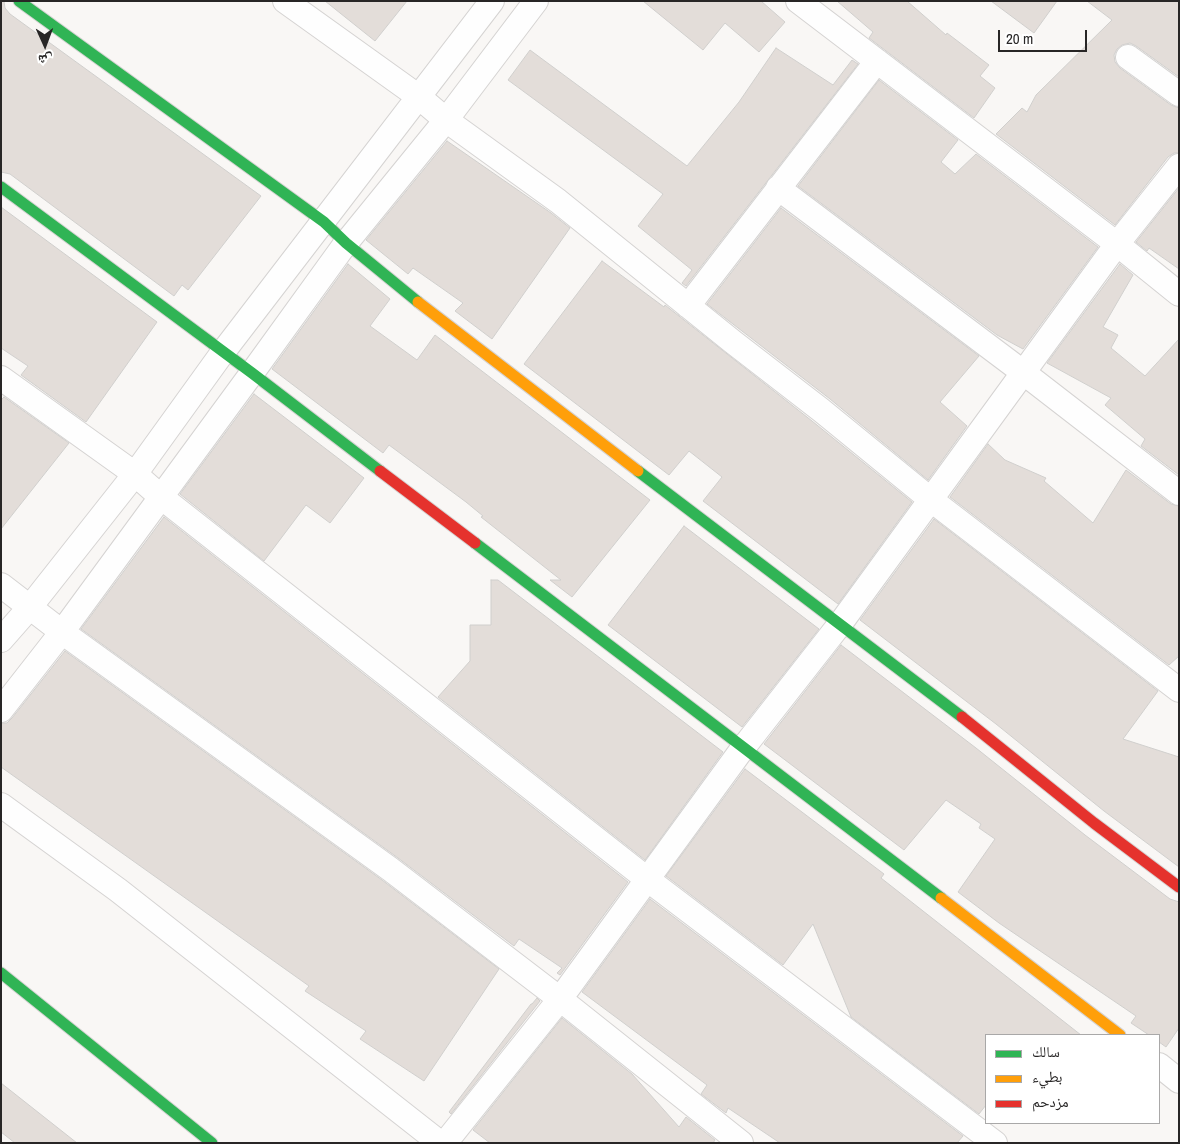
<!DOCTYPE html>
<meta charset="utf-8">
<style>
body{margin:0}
#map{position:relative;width:1180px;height:1144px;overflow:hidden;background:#f9f7f5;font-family:"Archivo Narrow","Noto Naskh Arabic",sans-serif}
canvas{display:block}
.frame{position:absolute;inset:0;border:2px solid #282626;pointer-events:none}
.legend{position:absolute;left:985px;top:1034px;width:175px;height:90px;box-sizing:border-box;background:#fff;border:1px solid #a9a8a8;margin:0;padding:6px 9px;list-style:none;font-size:15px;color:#282626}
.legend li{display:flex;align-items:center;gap:10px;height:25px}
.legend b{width:25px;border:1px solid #a9a8a8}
.north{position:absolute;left:20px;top:20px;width:50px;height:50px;-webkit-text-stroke:4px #fff;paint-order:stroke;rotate:178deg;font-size:14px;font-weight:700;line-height:20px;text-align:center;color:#282626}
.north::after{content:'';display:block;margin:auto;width:18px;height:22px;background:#282626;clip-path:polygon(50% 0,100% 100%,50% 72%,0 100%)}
.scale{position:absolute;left:998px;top:30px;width:89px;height:22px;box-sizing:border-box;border:2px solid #282626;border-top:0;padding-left:6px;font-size:15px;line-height:18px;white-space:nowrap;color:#282626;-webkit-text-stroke:4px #fff;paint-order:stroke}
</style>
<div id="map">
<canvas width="1180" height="1144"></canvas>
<div class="frame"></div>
<ul class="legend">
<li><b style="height:6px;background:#30b455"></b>سالك</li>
<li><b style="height:6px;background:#ff9f0a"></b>بطيء</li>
<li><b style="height:6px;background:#e5322d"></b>مزدحم</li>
</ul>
<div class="north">ش</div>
<div class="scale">20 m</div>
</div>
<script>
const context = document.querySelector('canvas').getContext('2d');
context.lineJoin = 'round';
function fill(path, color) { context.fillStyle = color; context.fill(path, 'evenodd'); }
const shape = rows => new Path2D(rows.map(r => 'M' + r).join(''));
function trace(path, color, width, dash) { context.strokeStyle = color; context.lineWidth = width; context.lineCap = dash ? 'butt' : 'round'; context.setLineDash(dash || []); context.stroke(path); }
const building = shape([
 [1,1,4,1,5,8,10,14,261,196,188,290,182,285,174,296,10,174,1,172,1,1],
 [325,1,407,1,375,41,325,1],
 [643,1,761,1,785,22,759,52,725,23,703,50,643,1],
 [837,1,907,1,946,35,947,33,989,65,980,76,995,88,974,118,869,38,873,32,837,1],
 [991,1,1057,1,1034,33,991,1],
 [1087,1,1179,1,1179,77,1136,46,1130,43,1122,45,1117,49,1114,55,1115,62,1120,68,1171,105,1179,108,1179,153,1174,153,1168,157,1115,225,996,134,1022,108,1027,112,1036,95,1112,20,1087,1],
 [776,48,833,85,852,60,858,64,686,286,682,283,692,270,638,226,663,194,508,80,530,50,687,166,739,102,776,48],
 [879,80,958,140,941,162,955,174,976,154,1098,247,1023,349,997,335,798,186,879,80],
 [447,141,551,213,570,228,492,339,455,311,463,303,413,268,408,274,366,240,447,141],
 [1179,188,1179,269,1149,248,1147,251,1136,242,1179,188],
 [1,207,157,322,86,422,21,375,28,366,1,348,1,207],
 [781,208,979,356,940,402,967,426,928,480,830,399,707,304,781,208],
 [602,261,664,307,665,305,812,421,912,502,838,604,703,501,722,477,689,451,669,475,524,364,602,261],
 [348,264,390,299,370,326,417,360,435,335,650,500,572,597,550,580,561,580,481,517,483,516,466,502,389,445,383,453,272,369,348,264],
 [1120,264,1133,275,1103,327,1118,335,1111,348,1145,376,1179,339,1179,475,1141,446,1145,439,1105,405,1111,398,1047,363,1120,264],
 [254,394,364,478,330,523,306,505,264,561,180,494,254,394],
 [4,397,69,443,1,529,1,400,4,397],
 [988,444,1005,460,1046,478,1044,481,1093,523,1126,470,1171,504,1179,506,1179,656,1169,665,950,497,988,444],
 [164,517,628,882,560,975,557,973,562,968,519,939,514,946,398,858,81,629,164,517],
 [934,519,1158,691,1123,739,1179,757,1179,867,1104,811,996,724,860,620,934,519],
 [684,526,819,629,742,727,608,625,684,526],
 [491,580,498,580,723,752,645,860,438,697,470,661,470,625,491,625,491,580],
 [841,645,976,748,1085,835,1170,899,1179,902,1179,1028,1166,1047,1159,1042,1159,1035,1149,1035,1131,1023,1136,1016,999,923,958,892,995,839,979,828,981,824,946,800,904,850,764,744,841,645],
 [65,651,382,880,499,969,424,1081,360,1039,366,1031,305,991,309,986,1,767,1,723,7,723,12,718,65,651],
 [745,769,884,874,881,878,1081,1035,986,1035,986,1105,979,1114,851,1017,813,924,783,965,666,876,745,769],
 [650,899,963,1136,957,1143,780,1143,728,1108,726,1113,701,1094,707,1085,582,992,650,899],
 [537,998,540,1001,451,1114,449,1112,531,1004,532,1004,537,998],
 [562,1018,632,1074,679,1127,686,1117,715,1140,713,1143,490,1143,473,1130,562,1018],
 [1,1083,77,1143,15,1143,1,1132,1,1083]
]);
fill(building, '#e3ddd9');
trace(building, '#d0cfcd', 1);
const street = shape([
 [285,1,419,97,446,120,558,201,733,342,821,410,930,499,1179,690],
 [798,1,1117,244,1179,294],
 [1128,57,1179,94],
 [778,188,1024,373,1179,493],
 [688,306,877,61],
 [1,378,135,474,161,497,647,879,995,1143],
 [1,585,62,632,390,869,560,999,741,1143],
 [1,640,30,607,135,474,223,352,492,1],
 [1,710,62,632,252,373,346,243,446,120,536,1],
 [1,805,118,890,440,1143],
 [1159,1065,1179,1081],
 [445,1143,560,999,743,748,840,624,1117,244,1179,166]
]);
const fast = shape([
 [19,1,324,222,346,243,418,302],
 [1,187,252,373,380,471],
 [638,471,962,717],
 [475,543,941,898],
 [1,973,212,1143]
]);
const slow = shape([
 [418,302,638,471],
 [941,898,1120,1035]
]);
const jam = shape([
 [380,471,475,543],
 [962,717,1094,823,1179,887]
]);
trace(street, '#d5d3d2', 26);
trace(fast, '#d5d3d2', 13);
trace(slow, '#d5d3d2', 13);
trace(jam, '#d5d3d2', 13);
trace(street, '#fefefe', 24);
trace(fast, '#30b455', 11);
trace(slow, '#ff9f0a', 11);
trace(jam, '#e5322d', 11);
</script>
